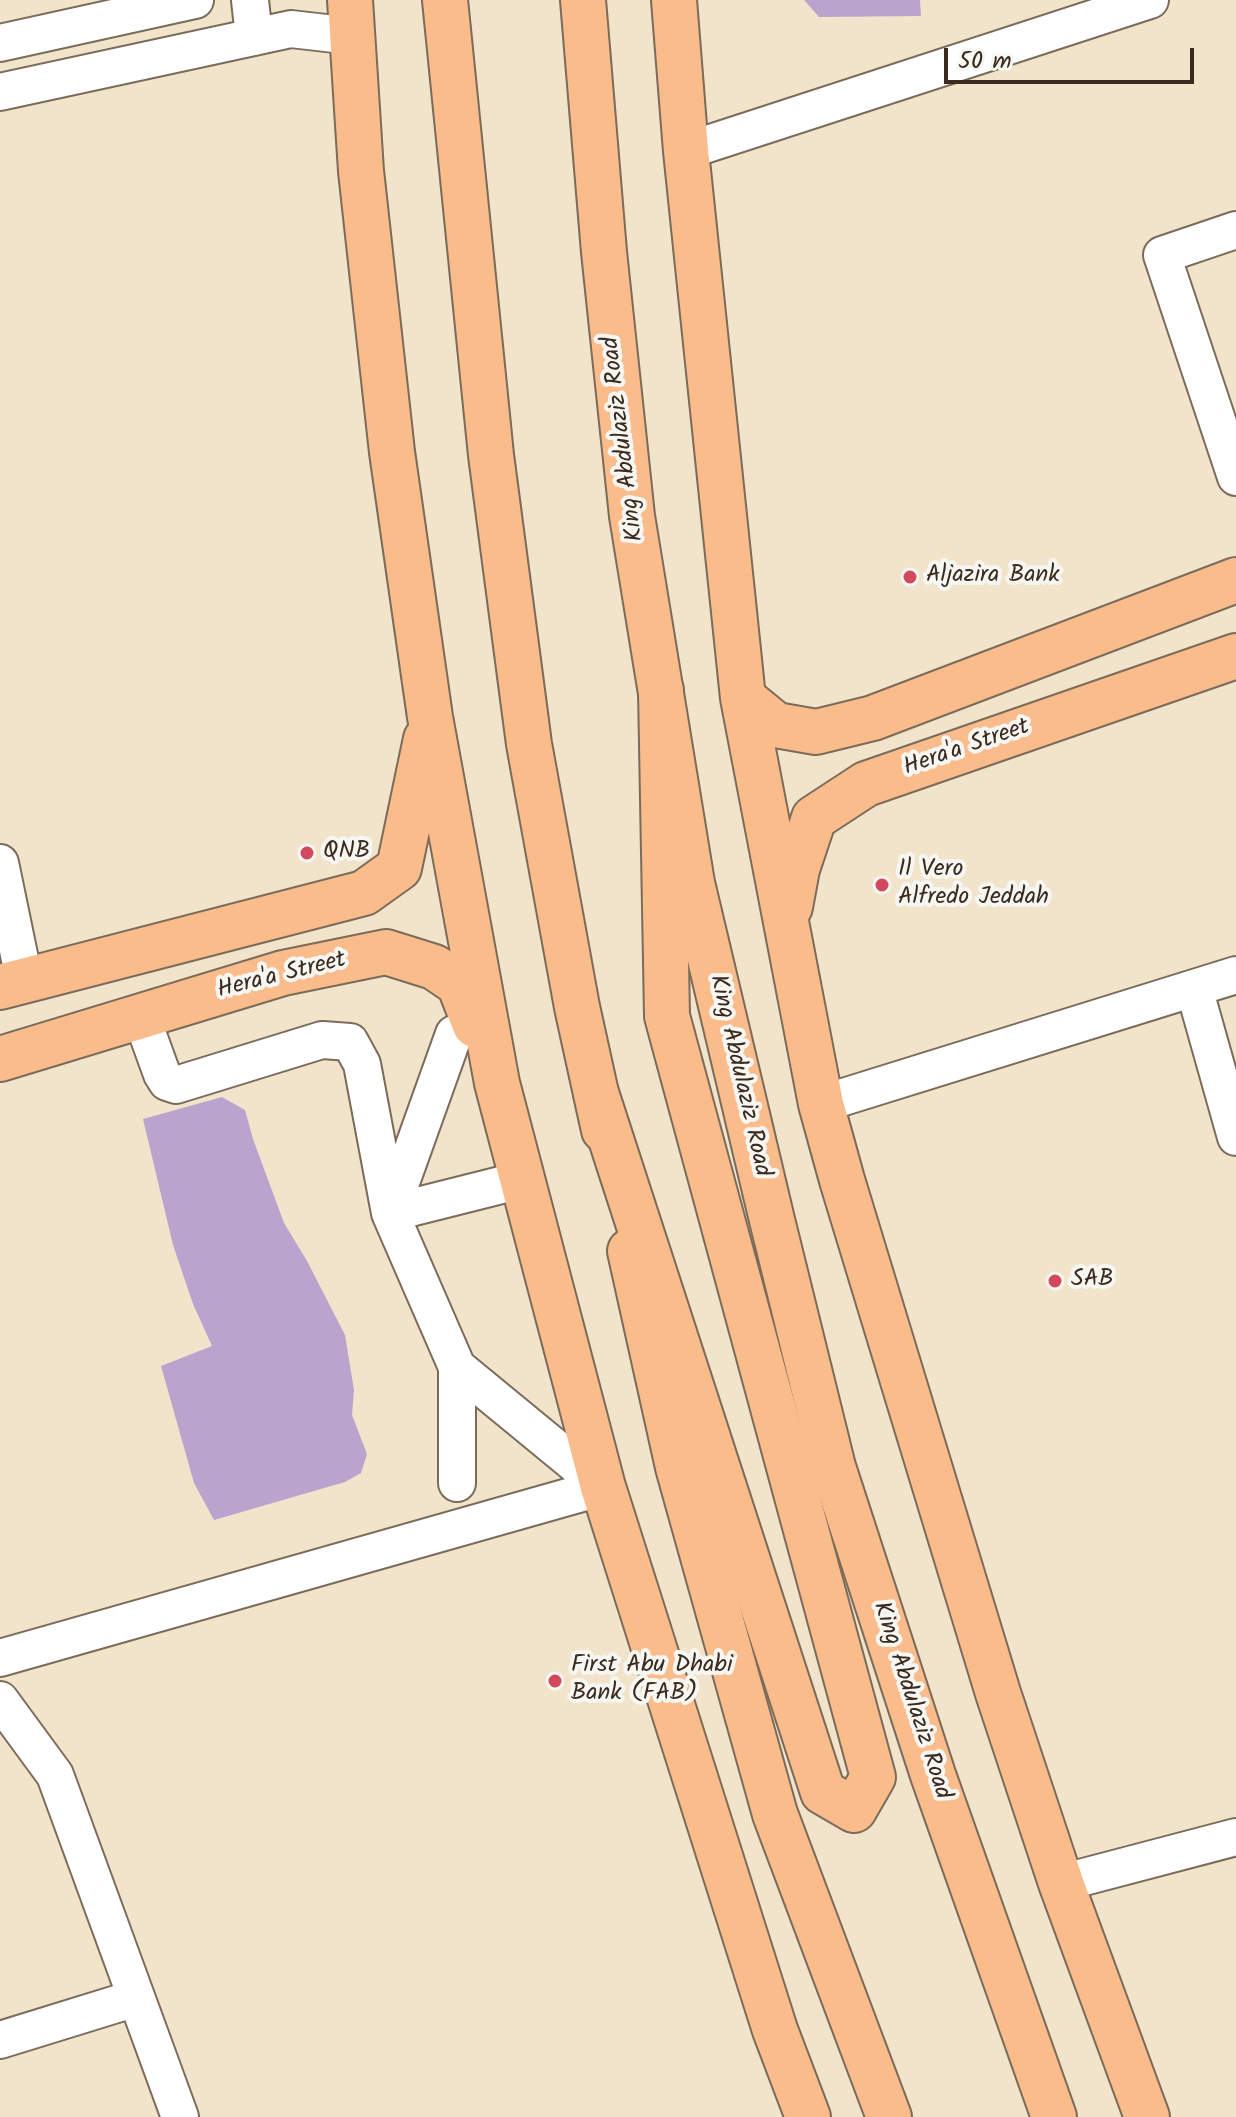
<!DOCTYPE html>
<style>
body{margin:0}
#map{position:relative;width:1236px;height:2117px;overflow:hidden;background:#f1e4cb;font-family:Kalam,sans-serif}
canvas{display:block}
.scale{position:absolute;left:944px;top:48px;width:250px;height:36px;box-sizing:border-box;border:4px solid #3b2a1e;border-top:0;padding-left:10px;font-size:24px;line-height:28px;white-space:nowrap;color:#3b2a1e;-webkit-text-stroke:6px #f6f6f2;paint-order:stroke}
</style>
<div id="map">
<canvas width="1236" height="2117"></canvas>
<div class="scale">50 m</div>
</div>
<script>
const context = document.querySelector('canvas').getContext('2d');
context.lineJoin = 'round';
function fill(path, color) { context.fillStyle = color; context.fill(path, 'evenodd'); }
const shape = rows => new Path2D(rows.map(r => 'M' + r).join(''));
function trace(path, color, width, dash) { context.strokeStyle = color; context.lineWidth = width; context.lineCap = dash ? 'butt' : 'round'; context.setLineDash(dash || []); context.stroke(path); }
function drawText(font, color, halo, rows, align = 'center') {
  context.font = font + ' Kalam,sans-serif'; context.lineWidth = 8; context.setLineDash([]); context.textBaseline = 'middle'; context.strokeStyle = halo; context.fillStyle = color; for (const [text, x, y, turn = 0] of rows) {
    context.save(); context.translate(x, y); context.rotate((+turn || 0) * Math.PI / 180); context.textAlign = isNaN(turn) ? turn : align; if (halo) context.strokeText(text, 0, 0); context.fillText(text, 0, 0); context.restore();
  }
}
fill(shape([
 [804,0,920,0,921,16,819,17],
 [222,1097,245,1110,253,1139,284,1223,307,1261,345,1335,354,1390,352,1415,367,1454,361,1473,345,1482,214,1520,194,1483,161,1366,212,1346,193,1304,173,1245,143,1119]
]), '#baa3cd');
const minor = shape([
 [250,0,254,37],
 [0,43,195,0],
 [0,92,291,29,352,36],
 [686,151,1150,0],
 [1236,230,1162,255,1236,477],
 [0,863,24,979],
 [1194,988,1236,1137],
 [141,1016,162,1074,167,1082,176,1085,322,1040,350,1042,362,1064,390,1213,457,1367,603,1487],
 [454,1034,390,1213,521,1180],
 [821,1104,1236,975],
 [457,1367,457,1483],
 [0,1658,603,1487],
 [0,1700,55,1775,180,2117],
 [1061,1883,1236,1837],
 [0,2040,136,1998]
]);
const major = shape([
 [350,0,361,171,392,452,430,717,497,1083,603,1487,775,2030,808,2117],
 [445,0,491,455,529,744,577,1007,604,1130],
 [583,0,604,252,632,516,692,883,772,1220,833,1467,933,1775,1054,2117],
 [674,0,686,151,743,698,821,1104,842,1180,998,1693,1061,1883,1147,2117],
 [743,698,776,725,816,732,873,718,1236,580],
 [790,907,797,869,814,818,866,784,1236,656],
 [0,987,364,893,399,868,426,739],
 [0,1059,283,973,386,952,434,967,459,984,475,1025],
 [630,1251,678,1467,775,1814,889,2117]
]);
const highway = shape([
 [596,1093,823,1792,854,1810,873,1777,667,1016,661,690]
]);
trace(minor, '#7b6b5b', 40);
trace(major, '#7b6b5b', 48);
trace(highway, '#7b6b5b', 48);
trace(minor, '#fff', 36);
trace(major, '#fabc8b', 44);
trace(highway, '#fabc8b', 44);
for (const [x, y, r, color] of [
 [910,577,8,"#d1495b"],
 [307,853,8,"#d1495b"],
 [882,885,8,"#d1495b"],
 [1055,1281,8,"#d1495b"],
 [555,1681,8,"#d1495b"]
]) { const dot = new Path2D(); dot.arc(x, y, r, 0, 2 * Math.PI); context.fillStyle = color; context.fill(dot); trace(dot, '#f6f6f2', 3); }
drawText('24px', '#3b2a1e', '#f6f6f2', [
 ["King Abdulaziz Road",625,439,-97],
 ["Hera'a Street",967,749,-19],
 ["Hera'a Street",282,977,-14],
 ["King Abdulaziz Road",738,1076,77],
 ["King Abdulaziz Road",910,1701,72]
]);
drawText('24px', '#3b2a1e', '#f6f6f2', [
 ["Aljazira Bank",926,577],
 ["QNB",323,853],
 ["Il Vero",898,871],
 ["Alfredo Jeddah",898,899],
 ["SAB",1071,1281],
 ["First Abu Dhabi",571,1667],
 ["Bank (FAB)",571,1695]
], 'left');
</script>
